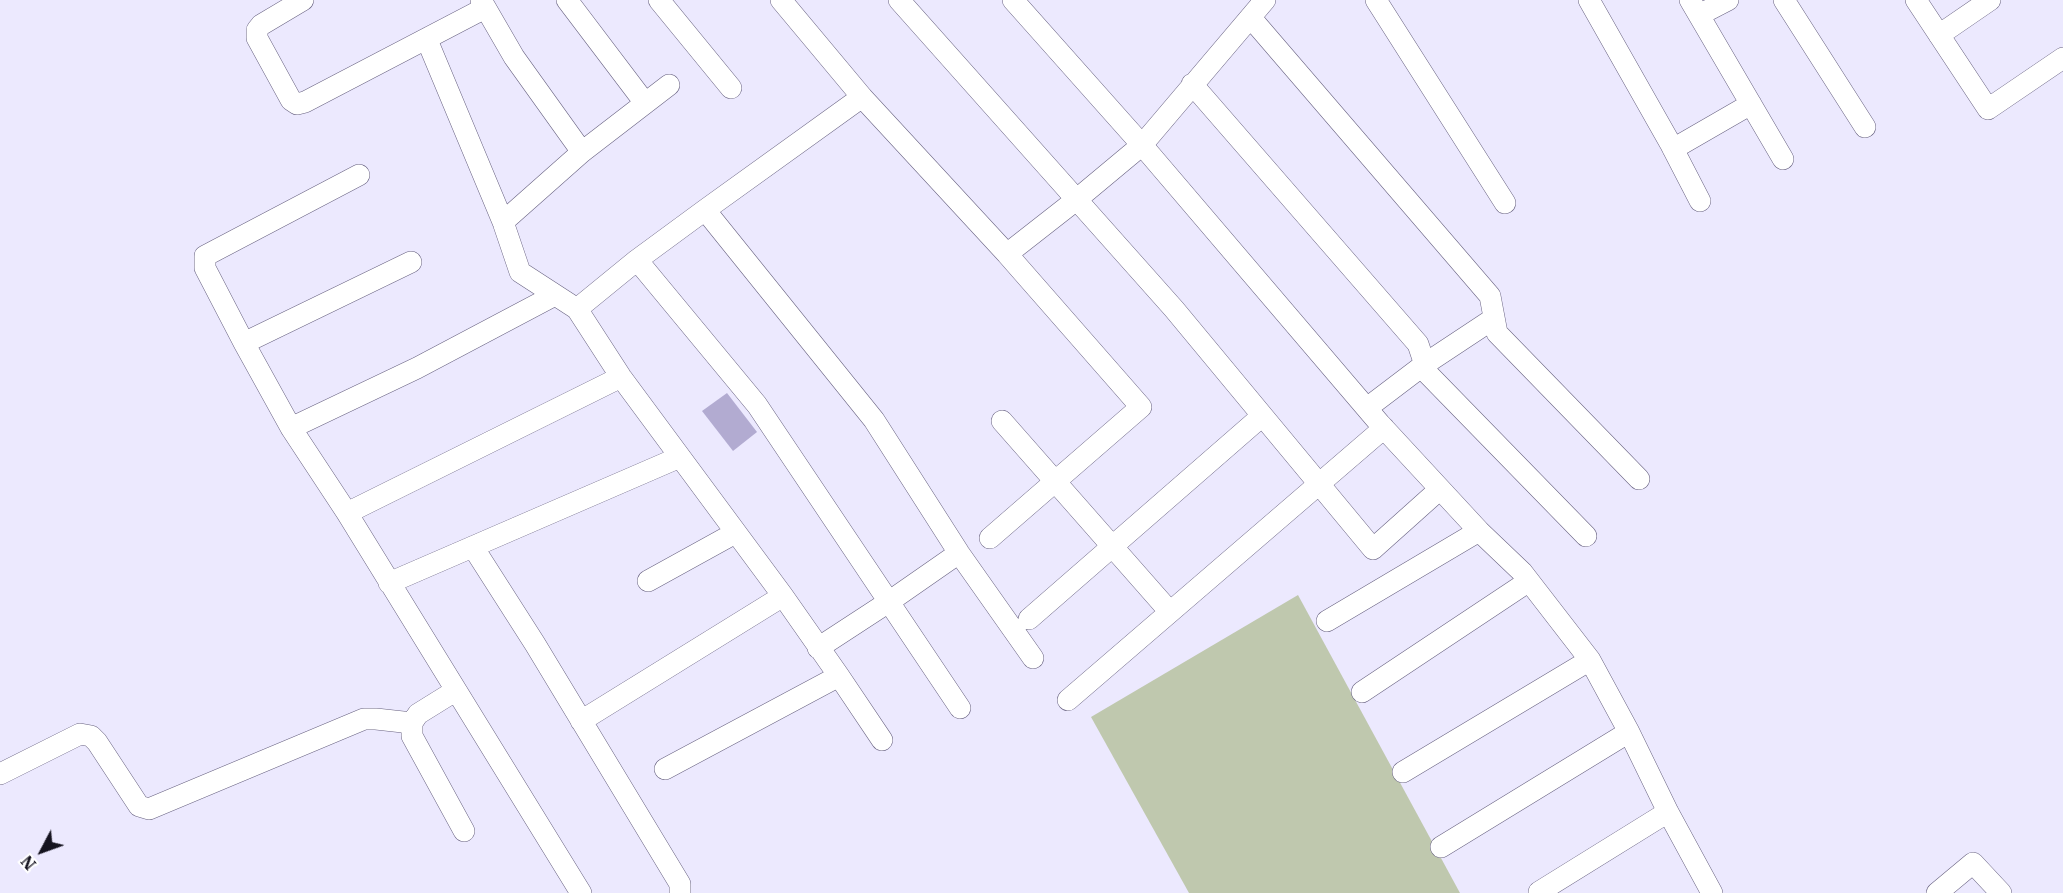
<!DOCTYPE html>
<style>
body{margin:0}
#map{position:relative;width:2063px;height:893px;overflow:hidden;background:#ece9fe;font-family:"IBM Plex Serif",serif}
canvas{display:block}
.north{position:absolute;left:12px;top:821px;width:60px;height:60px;-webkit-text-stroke:4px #fff;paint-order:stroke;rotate:229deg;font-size:16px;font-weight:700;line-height:24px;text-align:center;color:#15131f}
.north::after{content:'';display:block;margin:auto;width:21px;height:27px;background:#15131f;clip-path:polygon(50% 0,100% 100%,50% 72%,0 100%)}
</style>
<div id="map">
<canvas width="2063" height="893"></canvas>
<div class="north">N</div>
</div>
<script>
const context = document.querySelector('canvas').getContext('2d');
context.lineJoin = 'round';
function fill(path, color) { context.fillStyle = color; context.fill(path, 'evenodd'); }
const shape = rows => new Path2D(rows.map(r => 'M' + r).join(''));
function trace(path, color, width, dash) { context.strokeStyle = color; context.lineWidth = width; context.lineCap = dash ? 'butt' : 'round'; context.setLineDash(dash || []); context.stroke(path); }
fill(shape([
 [1298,595,1460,893,1189,893,1091,717]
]), '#bfc8ae');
fill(shape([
 [727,393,757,432,733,451,702,411]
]), '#b2abd1');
const minor = shape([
 [303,0,261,25,257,30,257,38,291,100,297,104,305,102,485,8],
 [481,0,514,57,582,152],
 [567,0,645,103],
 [659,0,731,88],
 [781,0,862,97],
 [899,0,1174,309,1373,549,1440,489],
 [1013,0,1142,145,1380,424,1479,531,1522,572,1590,660,1629,732,1668,812,1712,893],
 [1376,0,1505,203],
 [1589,0,1670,143,1700,201],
 [1690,0,1783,159],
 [1784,0,1865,127],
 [1916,0,1988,109,2063,58],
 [1699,15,1728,0],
 [1251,18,1490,296,1497,333,1639,479],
 [1939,35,1990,0],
 [427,40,503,222,520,272,577,309,637,260,705,210,862,97,1007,254,1141,407,990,538],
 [1192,84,1418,344,1428,374,1586,536],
 [1673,149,1751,104],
 [359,175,205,256,205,268,244,343,291,428,347,513,581,893],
 [705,210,874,420,959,553,1033,658],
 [503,222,582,152,669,85],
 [1007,254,1076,200,1142,145,1265,0],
 [637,260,757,405,960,708],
 [577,309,621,377,783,596,839,676,882,740],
 [244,343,411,262],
 [1367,408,1425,364,1493,319],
 [1002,421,1170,612],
 [291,428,417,368,555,295],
 [347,513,621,377],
 [473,547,535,644,680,884,680,893],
 [648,581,735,533],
 [389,583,680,457],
 [1029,619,1262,416],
 [1327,621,1479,531],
 [818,648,890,601,959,553],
 [455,691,418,714,412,723,412,736,464,831],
 [1362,692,1529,581],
 [1068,700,1384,428],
 [581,721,783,596],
 [665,769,839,676],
 [1403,772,1590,660],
 [0,774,80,734,91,736,97,742,139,806,149,809,364,719,376,719,412,723],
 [1441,847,1629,732],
 [1539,892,1668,812],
 [1937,893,1973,863,2001,893]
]);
trace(minor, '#686281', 22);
trace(minor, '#fff', 21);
</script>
